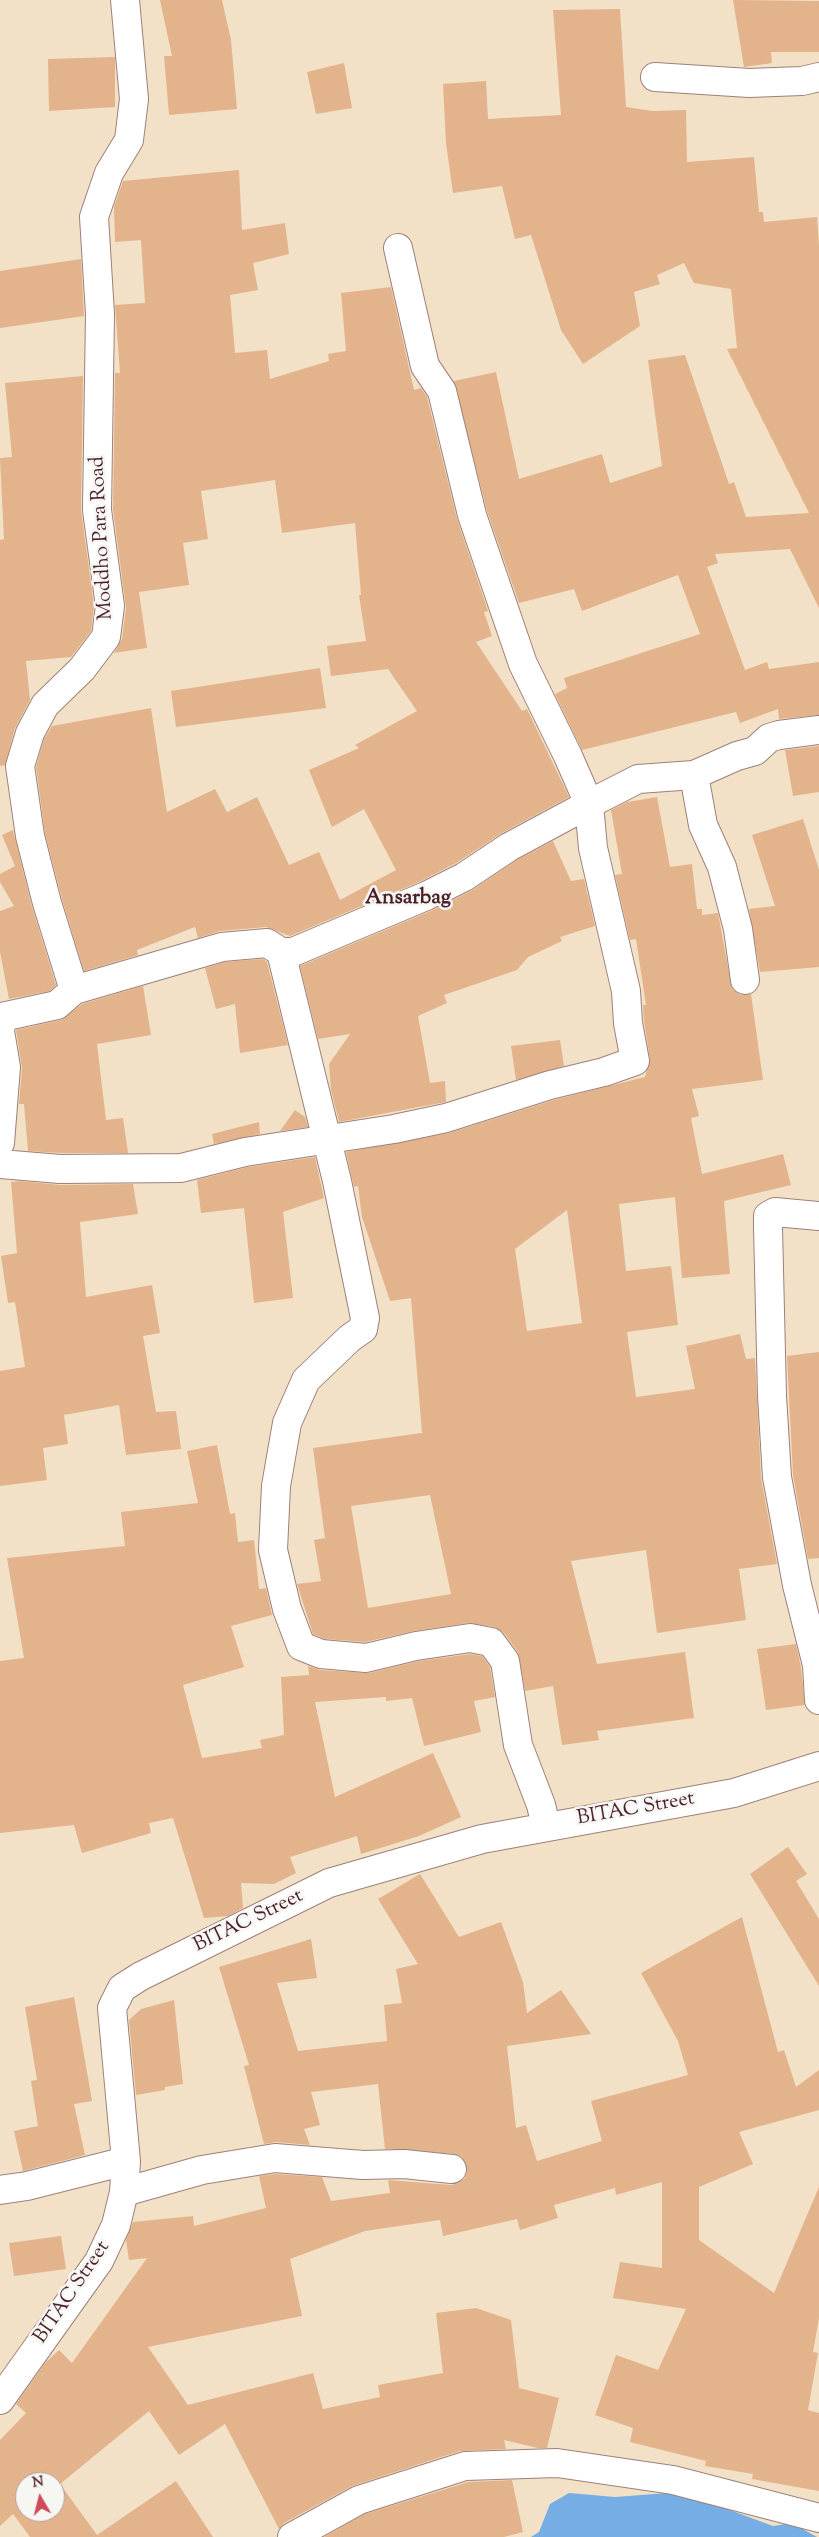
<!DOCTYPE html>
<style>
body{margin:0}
#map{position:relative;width:819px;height:2537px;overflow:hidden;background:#f2e1c7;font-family:"Sorts Mill Goudy",serif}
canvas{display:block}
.north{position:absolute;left:15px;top:2472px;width:50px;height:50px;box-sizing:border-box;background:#f6f6f2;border:1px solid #b1a0a2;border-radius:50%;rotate:352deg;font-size:14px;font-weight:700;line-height:20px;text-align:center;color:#4a1f2b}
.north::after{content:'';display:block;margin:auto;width:18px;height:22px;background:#d1495b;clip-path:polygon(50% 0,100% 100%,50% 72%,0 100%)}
</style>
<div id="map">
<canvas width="819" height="2537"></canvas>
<div class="north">N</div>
</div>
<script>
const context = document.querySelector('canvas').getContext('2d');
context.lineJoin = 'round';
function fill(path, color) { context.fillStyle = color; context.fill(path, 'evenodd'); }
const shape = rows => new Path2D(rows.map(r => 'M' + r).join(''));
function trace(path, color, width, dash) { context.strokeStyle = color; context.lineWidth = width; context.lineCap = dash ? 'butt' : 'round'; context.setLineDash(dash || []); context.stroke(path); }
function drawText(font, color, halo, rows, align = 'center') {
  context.font = font + ' "Sorts Mill Goudy",serif'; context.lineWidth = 5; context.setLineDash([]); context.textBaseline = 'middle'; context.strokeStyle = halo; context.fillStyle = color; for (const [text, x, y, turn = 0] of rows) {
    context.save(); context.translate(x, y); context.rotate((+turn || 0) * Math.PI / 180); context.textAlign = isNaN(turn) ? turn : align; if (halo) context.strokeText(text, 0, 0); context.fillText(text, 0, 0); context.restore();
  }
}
fill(shape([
 [681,2492,773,2526,792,2523,817,2537,531,2537,539,2532,550,2504,569,2493,615,2497]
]), '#75ade4');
fill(shape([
 [160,0,222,0,231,40,237,109,169,115,164,56,172,56],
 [733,0,819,1,819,52,771,52,772,63,744,67],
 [620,9,626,107,653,111,686,110,687,162,754,157,759,212,763,212,764,222,817,217,819,246,819,608,790,549,715,554,718,563,707,567,745,670,767,662,769,669,819,662,819,715,779,719,778,709,740,723,736,712,582,750,555,694,567,688,564,678,700,634,678,575,582,611,574,589,519,603,487,511,454,381,496,372,519,479,602,454,610,483,662,466,648,360,685,355,729,484,734,482,746,517,809,513,727,349,737,348,731,289,694,283,684,263,657,275,660,284,634,292,640,326,583,364,561,330,531,235,515,239,502,186,453,193,446,143,443,84,486,81,488,119,561,115,553,10],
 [115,57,115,107,49,111,48,59],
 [344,63,352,108,316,114,307,72],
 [239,170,242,230,285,223,289,254,253,263,258,290,230,295,235,353,267,350,270,379,329,361,328,354,346,351,341,293,391,287,414,390,421,388,427,397,457,519,488,611,484,612,492,636,476,642,522,711,527,709,569,797,502,833,456,863,419,882,290,936,266,927,220,931,198,938,195,927,137,950,138,955,84,971,62,899,45,833,36,767,44,739,52,726,151,708,167,812,215,789,227,812,257,797,289,865,319,852,340,900,396,870,364,809,332,827,309,770,359,748,355,745,417,711,388,669,331,676,327,646,366,641,359,595,361,595,355,523,282,533,275,480,201,491,208,539,183,543,189,585,139,592,147,648,114,653,122,639,126,608,113,509,115,373,120,373,115,305,145,303,141,240,115,242,114,207,123,181],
 [81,259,84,316,0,328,0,271],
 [83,376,81,510,94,606,91,631,71,657,26,661,30,700,15,728,5,765,0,766,0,540,4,539,0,458,12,457,5,383],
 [320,668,326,708,176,727,171,691],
 [819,746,819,792,793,796,785,750],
 [657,797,670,867,692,864,697,909,702,909,702,915,718,913,732,989,740,995,751,994,763,1080,692,1089,699,1116,691,1118,702,1174,783,1154,791,1185,724,1201,730,1274,682,1278,675,1197,619,1204,626,1271,671,1266,678,1325,627,1332,636,1397,695,1389,686,1346,740,1334,746,1359,755,1358,761,1478,777,1564,739,1569,746,1620,657,1633,646,1550,571,1561,597,1664,685,1652,694,1718,597,1731,599,1740,562,1745,553,1686,525,1691,518,1652,504,1633,495,1627,468,1623,414,1631,365,1642,325,1639,313,1634,297,1584,321,1581,314,1540,325,1538,313,1448,422,1433,411,1298,390,1301,362,1217,358,1186,354,1187,346,1152,449,1133,554,1100,645,1077,650,1059,644,1021,643,1005,646,1005,636,939,630,940,615,875,622,874,611,810,627,802],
 [567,1210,582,1323,527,1331,515,1249],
 [430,1495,451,1594,368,1608,351,1506],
 [803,819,819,870,819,967,760,972,749,909,775,906,752,835],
 [13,830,32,907,56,985,50,991,9,999,0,952,0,911,14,906,0,882,0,874,15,866,2,835],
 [553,841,571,881,584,879,595,926,560,937,562,941,528,957,517,970,444,995,447,1003,418,1016,430,1083,445,1081,446,1102,339,1122,331,1090,329,1064,350,1034,318,1039,300,966,433,910,471,891,517,860],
 [263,959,267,962,288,1045,240,1053,235,1004,216,1009,205,968,225,962],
 [143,986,151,1035,97,1044,106,1120,123,1118,128,1153,61,1153,28,1151,24,1104,19,1104,22,1068,16,1030,61,1020,82,1004],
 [560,1040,564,1066,516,1080,511,1046],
 [295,1110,305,1117,308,1127,280,1131],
 [259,1122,260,1134,214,1144,212,1134],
 [315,1157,324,1198,283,1212,293,1298,254,1303,244,1208,201,1213,197,1180,248,1167],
 [21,1181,60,1185,133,1184,138,1214,80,1222,86,1297,152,1285,160,1333,143,1336,156,1412,176,1411,181,1449,126,1455,119,1405,64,1415,68,1444,43,1448,47,1480,0,1486,0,1371,25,1367,15,1302,8,1303,1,1256,17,1253,11,1182],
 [819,1352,819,1558,808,1559,793,1475,787,1356],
 [217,1445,230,1514,235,1513,238,1542,254,1540,259,1589,266,1588,272,1615,231,1626,244,1667,183,1685,202,1758,262,1748,260,1740,284,1735,281,1677,309,1675,310,1681,308,1666,320,1670,369,1673,419,1661,470,1654,482,1656,490,1667,495,1697,474,1701,481,1732,424,1746,412,1698,386,1701,386,1697,315,1702,335,1797,433,1753,461,1817,419,1836,361,1854,357,1836,290,1857,296,1873,274,1884,241,1883,243,1908,228,1916,204,1918,173,1818,149,1823,151,1833,82,1853,74,1825,0,1833,0,1661,24,1658,7,1558,125,1546,121,1512,198,1503,187,1451],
 [796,1644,801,1667,805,1705,766,1710,757,1649],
 [788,1847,807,1874,796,1881,819,1919,819,1986,750,1874],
 [420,1874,459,1937,501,1922,523,1982,527,2013,561,1990,591,2034,507,2046,516,2128,526,2125,537,2161,602,2141,591,2101,688,2075,678,2041,641,1973,742,1917,778,2052,784,2050,796,2087,819,2070,819,2110,739,2132,753,2164,699,2187,699,2240,774,2293,819,2187,819,2318,813,2352,818,2353,808,2410,819,2413,819,2491,752,2479,753,2474,705,2466,706,2461,630,2442,633,2428,595,2415,616,2355,658,2370,686,2309,613,2298,620,2262,662,2268,662,2182,616,2195,615,2188,554,2205,558,2218,520,2230,517,2219,443,2236,440,2220,365,2231,290,2259,302,2316,148,2347,188,2405,313,2373,323,2409,380,2397,378,2385,443,2373,436,2313,476,2308,511,2320,519,2388,559,2398,547,2448,538,2448,504,2440,506,2449,460,2451,352,2486,284,2523,279,2529,225,2424,179,2455,149,2411,60,2484,97,2535,176,2481,213,2537,30,2537,13,2514,0,2526,0,2440,26,2413,16,2404,46,2362,59,2350,72,2363,147,2258,129,2260,126,2240,133,2222,193,2216,194,2226,266,2208,259,2176,276,2174,322,2177,331,2201,390,2193,388,2180,451,2185,459,2183,465,2178,467,2171,466,2163,462,2157,454,2154,385,2149,378,2084,311,2092,320,2125,304,2129,310,2145,276,2142,264,2144,244,2066,249,2065,219,1967,311,1939,317,1978,277,1983,298,2051,387,2041,384,2005,402,2003,396,1969,418,1964,378,1899],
 [25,2482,55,2482,55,2512,25,2512],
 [74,1997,92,2101,74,2104,85,2155,23,2171,14,2131,38,2126,31,2081,37,2080,25,2007],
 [174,2000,183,2084,165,2087,165,2090,136,2095,129,2020,141,2009],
 [61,2236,66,2269,14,2276,9,2243],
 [512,2480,523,2532,504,2537,324,2537,365,2514,468,2482]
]), '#e3b38b');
const minor = shape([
 [655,77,749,83,802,81,819,77],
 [694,775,703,825,722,867,738,929,745,980],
 [281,952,293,952,426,896,464,877,509,847,589,804,568,756,523,664,472,515,442,391,425,366,398,248],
 [74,990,47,903,30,836,20,766,30,733,45,705,82,669,106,637,110,606,97,510,100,314,94,217,109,173,129,140,134,99,125,0],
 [0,1143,6,1067,0,1031,2,1017,57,1005,74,990,222,947,267,943,281,952,337,1181,365,1318,363,1329,350,1338,306,1380,287,1423,276,1486,273,1550,287,1609,301,1646,321,1654,366,1658,416,1646,470,1638,491,1642,505,1661,518,1745,541,1805,546,1826],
 [0,1164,60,1169,181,1168,245,1152,394,1129,446,1118,550,1085,604,1072,635,1061,628,1023,626,991,593,848,589,804,638,779,694,775,737,756,755,751,769,738,779,735,819,730],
 [819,1216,775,1212,768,1216,768,1227,772,1396,777,1477,797,1585,817,1665,819,1700],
 [0,2190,27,2186,126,2161],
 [124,2192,202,2170,275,2158,363,2165,404,2164,452,2169],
 [0,2400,99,2261,116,2225,124,2192,126,2161,112,2008,122,1988,141,1976,329,1883,482,1839,734,1793,819,1766],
 [292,2537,359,2500,465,2466,557,2463,673,2480,819,2518]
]);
trace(minor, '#9e8079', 30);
trace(minor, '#fff', 28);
drawText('20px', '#4a1f2b', '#f6f6f2', [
 ["Moddho Para Road",103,538,-93],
 ["BITAC Street",636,1810,-10],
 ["BITAC Street",249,1922,-26],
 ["BITAC Street",73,2293,-56]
]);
drawText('bold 21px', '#4a1f2b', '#f6f6f2', [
 ["Ansarbag",408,899]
]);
</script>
